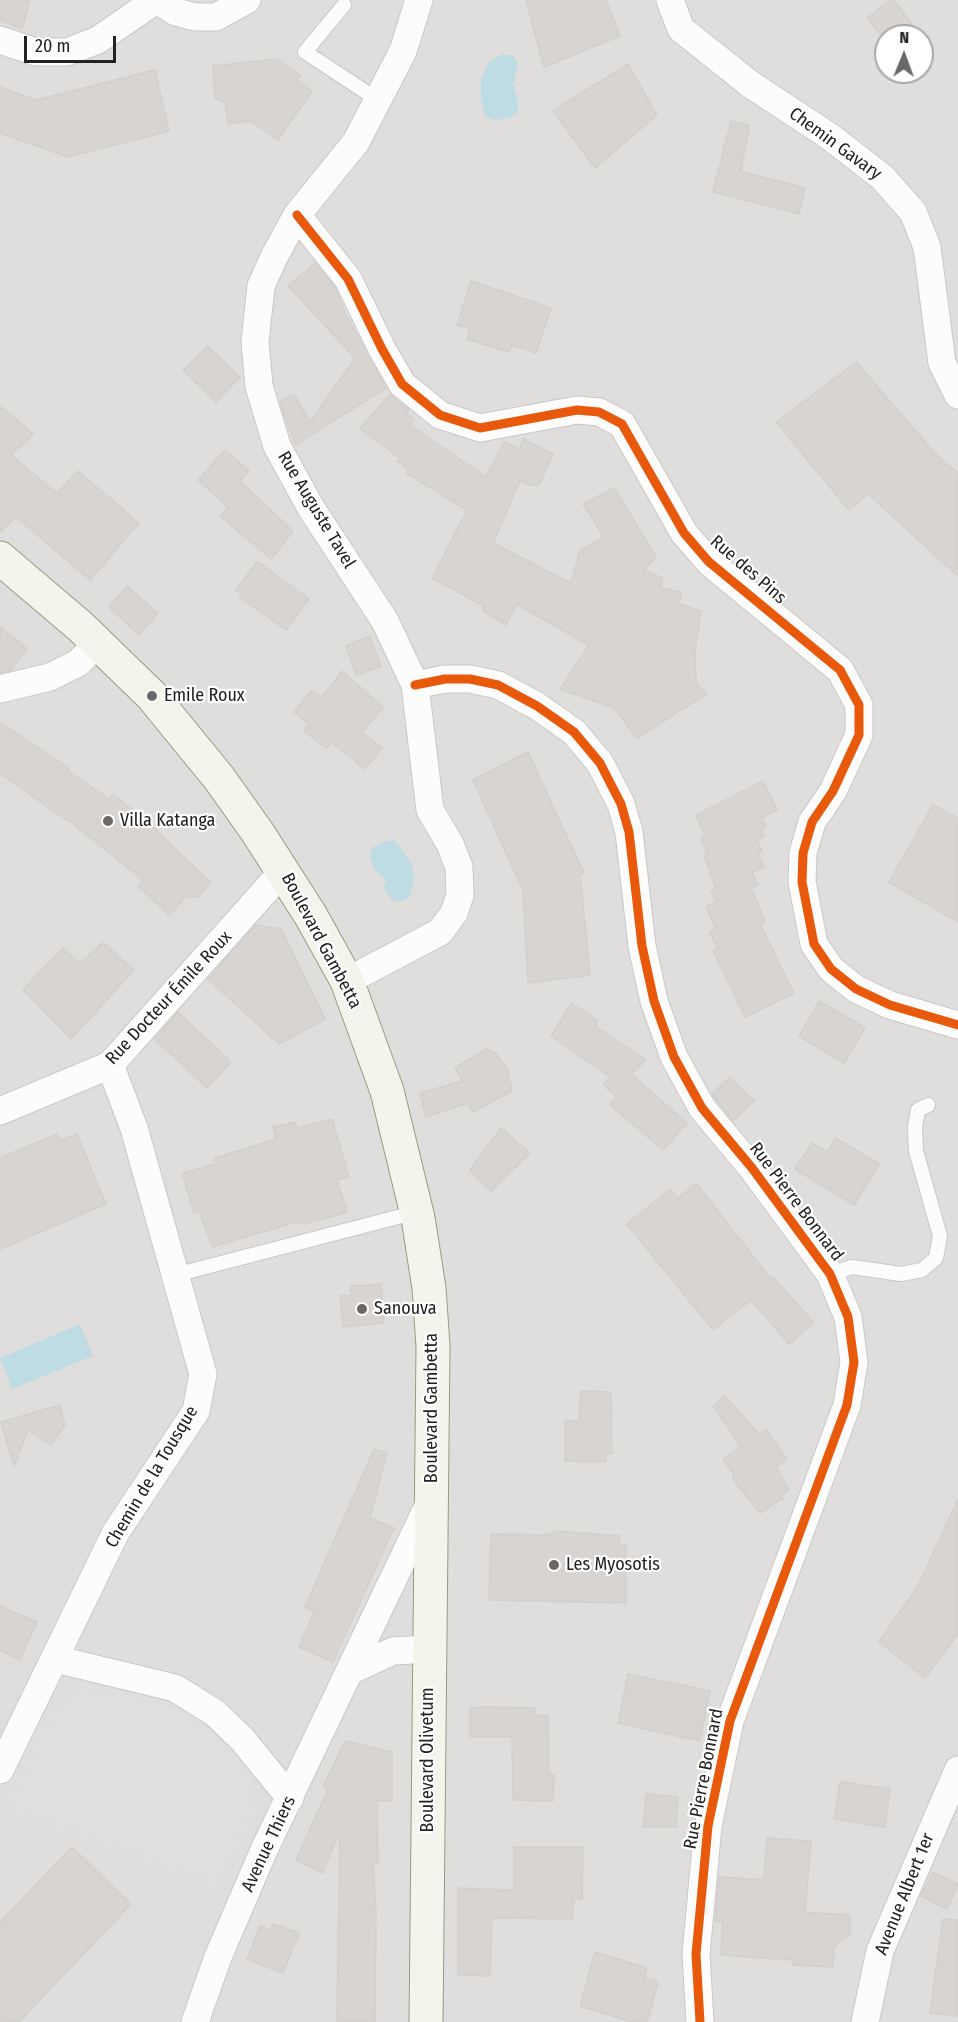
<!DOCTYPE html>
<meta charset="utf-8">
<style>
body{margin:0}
#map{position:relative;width:958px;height:2022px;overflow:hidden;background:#f0eeeb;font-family:"Fira Sans Condensed",sans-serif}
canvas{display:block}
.north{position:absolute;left:874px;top:24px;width:60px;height:60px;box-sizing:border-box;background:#fff;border:2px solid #a7a7a7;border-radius:50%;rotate:1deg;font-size:16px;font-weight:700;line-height:24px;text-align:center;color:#222}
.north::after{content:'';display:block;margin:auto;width:21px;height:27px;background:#6a6968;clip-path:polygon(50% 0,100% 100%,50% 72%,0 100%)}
.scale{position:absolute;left:24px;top:36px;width:92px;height:27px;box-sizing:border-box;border:3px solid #222;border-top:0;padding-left:8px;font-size:18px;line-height:21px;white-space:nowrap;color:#222;-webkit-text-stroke:4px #fff;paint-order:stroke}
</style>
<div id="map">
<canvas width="958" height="2022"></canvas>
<div class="north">N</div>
<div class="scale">20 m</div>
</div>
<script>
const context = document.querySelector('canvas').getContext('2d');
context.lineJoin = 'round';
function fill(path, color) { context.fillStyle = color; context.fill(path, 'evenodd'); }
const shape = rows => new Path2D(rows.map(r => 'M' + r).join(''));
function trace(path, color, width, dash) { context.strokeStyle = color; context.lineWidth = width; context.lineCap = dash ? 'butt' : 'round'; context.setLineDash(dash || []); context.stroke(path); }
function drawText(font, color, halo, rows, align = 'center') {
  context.font = font + ' "Fira Sans Condensed",sans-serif'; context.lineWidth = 4.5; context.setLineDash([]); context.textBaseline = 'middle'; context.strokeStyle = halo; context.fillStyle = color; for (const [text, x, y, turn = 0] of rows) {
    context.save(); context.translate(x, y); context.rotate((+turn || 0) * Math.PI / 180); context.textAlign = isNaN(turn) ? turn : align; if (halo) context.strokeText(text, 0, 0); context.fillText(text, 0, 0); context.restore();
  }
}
fill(shape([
 [0,0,958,0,958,2022,0,2022],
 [886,36,922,36,922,72,886,72]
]), '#dfdedc');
fill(shape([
 [92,1692,127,1695,192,1714,249,1774,254,1802,217,1882,10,1806,40,1743,64,1701]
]), '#e0dfde');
fill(shape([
 [503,54,513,56,518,63,513,85,518,100,518,112,509,118,495,120,485,117,481,98,481,79,489,62],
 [394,840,412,864,414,881,409,898,397,902,392,900,384,888,386,880,374,868,370,857,372,848,383,842],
 [80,1324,93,1356,12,1389,0,1358]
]), '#bfdbe3');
const building = shape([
 [0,0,30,0,22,29,0,20,0,0],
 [526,0,606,0,620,36,544,67,526,0],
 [890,0,894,0,921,36,886,36,886,41,867,18,890,0],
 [922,37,933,52,922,60,922,37],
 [277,59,300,76,297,80,312,91,278,140,250,121,228,124,225,102,215,98,213,66,277,59],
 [628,64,657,115,595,168,553,111,628,64],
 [155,70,169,131,68,157,0,133,0,87,36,100,155,70],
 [731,121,749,125,741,172,805,188,799,214,713,192,731,121],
 [315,263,335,287,345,313,386,388,295,445,280,402,294,394,310,422,355,358,288,286,315,263],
 [471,281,551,308,536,353,512,345,509,352,467,339,470,329,457,325,471,281],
 [207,346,240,377,216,402,183,370,207,346],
 [856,362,934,452,958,474,958,576,868,494,849,510,776,422,856,362],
 [390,394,409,410,406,414,414,419,410,425,486,477,504,442,519,449,524,439,553,454,539,485,529,485,520,481,493,543,571,583,580,551,604,537,583,504,614,488,656,557,644,570,662,578,661,588,681,592,679,604,701,611,695,652,696,683,706,694,637,738,614,708,560,689,589,645,516,604,506,625,482,610,484,606,432,578,467,510,406,473,408,469,398,462,401,459,360,429,390,394],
 [0,406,34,434,11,455,57,493,78,471,139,523,90,580,16,517,0,532,0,406],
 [225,450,249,471,240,481,293,531,271,559,220,516,228,507,198,480,225,450],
 [257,561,309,599,286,630,239,597,242,594,236,590,257,561],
 [127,586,158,613,139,635,109,607,127,586],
 [0,627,27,648,11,670,0,673,0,627],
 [370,636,381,666,356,675,346,646,370,636],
 [342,671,383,707,362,732,382,748,365,769,331,742,326,748,304,731,309,724,294,712,312,690,322,697,342,671],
 [0,722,69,768,68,771,109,799,113,794,151,825,210,882,198,897,186,897,169,915,138,886,143,880,67,819,66,820,0,773,0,722],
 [528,752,584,873,580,874,590,975,528,983,523,891,473,780,528,752],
 [763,781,777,810,762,818,766,827,761,830,764,836,757,841,762,851,758,853,764,867,752,872,758,885,751,888,765,921,760,924,794,993,745,1017,713,951,717,949,710,932,716,929,706,907,716,901,711,891,716,889,704,855,707,853,701,839,705,836,696,815,763,781],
 [933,805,958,818,958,922,889,882,933,805],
 [256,925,281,929,325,1019,279,1044,208,979,256,925],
 [103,942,134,970,71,1039,23,990,63,948,80,964,103,942],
 [819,1001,865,1028,844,1063,799,1036,819,1001],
 [572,1003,598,1021,595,1026,646,1060,631,1074,687,1123,663,1150,610,1105,617,1097,603,1085,610,1077,551,1036,572,1003],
 [178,1012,231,1062,207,1088,155,1039,178,1012],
 [486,1049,496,1053,507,1069,512,1091,473,1112,468,1103,426,1117,420,1093,463,1081,455,1068,486,1049],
 [730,1077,754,1101,733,1121,712,1094,730,1077],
 [332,1119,349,1177,337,1180,347,1212,304,1224,296,1222,212,1247,199,1211,194,1212,182,1174,217,1163,215,1158,276,1139,273,1127,295,1122,297,1128,332,1119],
 [501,1128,530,1153,491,1191,470,1170,501,1128],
 [57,1134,60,1141,77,1134,106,1204,0,1249,0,1158,57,1134],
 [836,1138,879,1164,854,1205,795,1169,812,1143,827,1152,836,1138],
 [696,1183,770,1278,773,1277,814,1323,789,1344,751,1300,713,1330,627,1224,670,1189,678,1198,696,1183],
 [381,1284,384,1323,343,1327,340,1296,351,1295,350,1286,381,1284],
 [581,1391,611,1392,612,1454,606,1454,606,1462,565,1461,565,1420,579,1421,581,1391],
 [725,1396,759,1434,766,1429,786,1459,776,1467,789,1490,781,1496,783,1498,760,1513,732,1478,735,1476,723,1459,741,1446,713,1406,725,1396],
 [60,1405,65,1425,51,1445,28,1430,14,1466,1,1422,60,1405],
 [374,1449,387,1453,370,1518,394,1528,333,1662,299,1647,314,1612,305,1607,374,1449],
 [958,1499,958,1634,925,1678,879,1642,919,1584,958,1499],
 [556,1531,620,1536,619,1546,626,1546,626,1603,489,1600,491,1534,549,1535,556,1531],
 [0,1606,37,1622,20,1660,0,1650,0,1606],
 [628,1674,710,1691,700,1741,618,1723,628,1674],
 [482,1707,535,1708,535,1715,548,1716,549,1775,554,1775,553,1801,513,1800,512,1737,470,1737,470,1709,482,1707],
 [345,1741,392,1752,392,1801,377,1801,378,1864,373,1864,376,1910,375,2022,337,2022,340,1830,323,1873,296,1860,328,1789,323,1787,345,1741],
 [840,1782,890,1789,885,1827,834,1819,840,1782],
 [646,1794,678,1797,676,1827,643,1827,646,1794],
 [767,1838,811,1841,805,1912,850,1915,850,1934,835,1946,832,1967,792,1965,793,1960,721,1955,723,1921,715,1921,719,1877,764,1880,767,1838],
 [72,1847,131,1904,19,2022,0,2022,0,1922,72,1847],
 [514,1847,583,1847,582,1899,574,1899,572,1919,492,1918,490,1976,458,1975,458,1888,514,1890,514,1847],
 [933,1872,958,1884,947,1909,921,1896,933,1872],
 [943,1919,958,1920,958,2016,930,2013,943,1919],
 [273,1924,299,1933,283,1973,247,1959,260,1926,271,1930,273,1924],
 [595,1952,647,1968,644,1978,658,1982,647,2022,632,2022,580,2006,595,1952]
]);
fill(building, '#d7d4d2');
trace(building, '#d3d0cc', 1.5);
const service = shape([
 [344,5,305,52,378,100],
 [830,1274,852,1267,901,1274,922,1270,936,1258,940,1236,916,1151,915,1127,918,1110,928,1105],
 [175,1275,417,1212]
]);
const minor = shape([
 [157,0,176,12,195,17,216,17,247,0],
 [670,0,681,29,750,84,829,136,882,177,913,212,927,247,942,363,958,395],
 [0,40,36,52,67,52,98,40,156,0],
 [297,215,348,279,382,349,402,384,440,415,480,428,577,410,599,412,622,424,684,533,709,562,840,670,859,705,859,735,833,791,812,822,803,853,802,882,814,944,831,969,856,989,890,1005,958,1025],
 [415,685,445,679,470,679,498,685,537,706,574,732,600,763,621,804,629,832,642,946,654,1001,674,1057,702,1108,752,1168,830,1274,848,1317,854,1362,847,1405,730,1721,708,1826,696,1954,700,2022],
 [0,689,50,677,78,663,98,643],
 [347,981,440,932,454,913,460,895,459,867,450,844,430,810,415,685,385,621,311,508,277,446,259,386,255,342,261,286,274,257,297,215,356,142,403,51,419,0],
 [0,1111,110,1065,284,870],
 [55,1659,175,1688,215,1713,242,1739,290,1798],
 [352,1670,393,1651,429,1649],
 [0,1770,116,1532,196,1411,203,1374,134,1128,110,1065],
 [195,2022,218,1957,264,1850,430,1502],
 [865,2022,880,1951,958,1770]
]);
const secondary = shape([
 [0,558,81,627,152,696,219,778,258,833,311,916,347,981,387,1091,418,1218,429,1288,433,1346,426,2022]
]);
trace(service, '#c9c8c7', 16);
trace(minor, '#c9c8c7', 29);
trace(secondary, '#999a82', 35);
trace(service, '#fdfcfc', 14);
trace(minor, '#fdfcfc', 27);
trace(secondary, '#f4f4ed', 33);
trace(shape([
 [297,215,348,279,382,349,402,384,440,415,480,428,577,410,599,412,622,424,684,533,709,562,840,670,859,705,859,735,833,791,812,822,803,853,802,882,814,944,831,969,856,989,890,1005,958,1025],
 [415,685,445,679,470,679,498,685,537,706,574,732,600,763,621,804,629,832,642,946,654,1001,674,1057,702,1108,752,1168,830,1274,848,1317,854,1362,847,1405,730,1721,708,1826,696,1954,700,2022]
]), '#e8590c', 9);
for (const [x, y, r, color] of [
 [152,696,6,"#6a6968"],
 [108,821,6,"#6a6968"],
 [362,1309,6,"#6a6968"],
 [554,1565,6,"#6a6968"]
]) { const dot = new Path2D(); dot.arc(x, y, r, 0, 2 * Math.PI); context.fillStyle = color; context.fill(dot); trace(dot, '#fff', 2); }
drawText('18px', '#222', '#fff', [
 ["Chemin Gavary",835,144,36],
 ["Rue Auguste Tavel",316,510,59],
 ["Rue des Pins",748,570,41],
 ["Boulevard Gambetta",321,941,62],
 ["Rue Docteur Émile Roux",169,998,-47],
 ["Rue Pierre Bonnard",796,1202,53],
 ["Boulevard Gambetta",432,1408,-90],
 ["Chemin de la Tousque",152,1477,-59],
 ["Boulevard Olivetum",428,1760,-90],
 ["Rue Pierre Bonnard",704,1779,-79],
 ["Avenue Thiers",269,1844,-65],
 ["Avenue Albert 1er",905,1894,-68]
]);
drawText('18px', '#222', '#fff', [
 ["Emile Roux",164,696],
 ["Villa Katanga",120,821],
 ["Sanouva",374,1309],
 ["Les Myosotis",566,1565]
], 'left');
</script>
